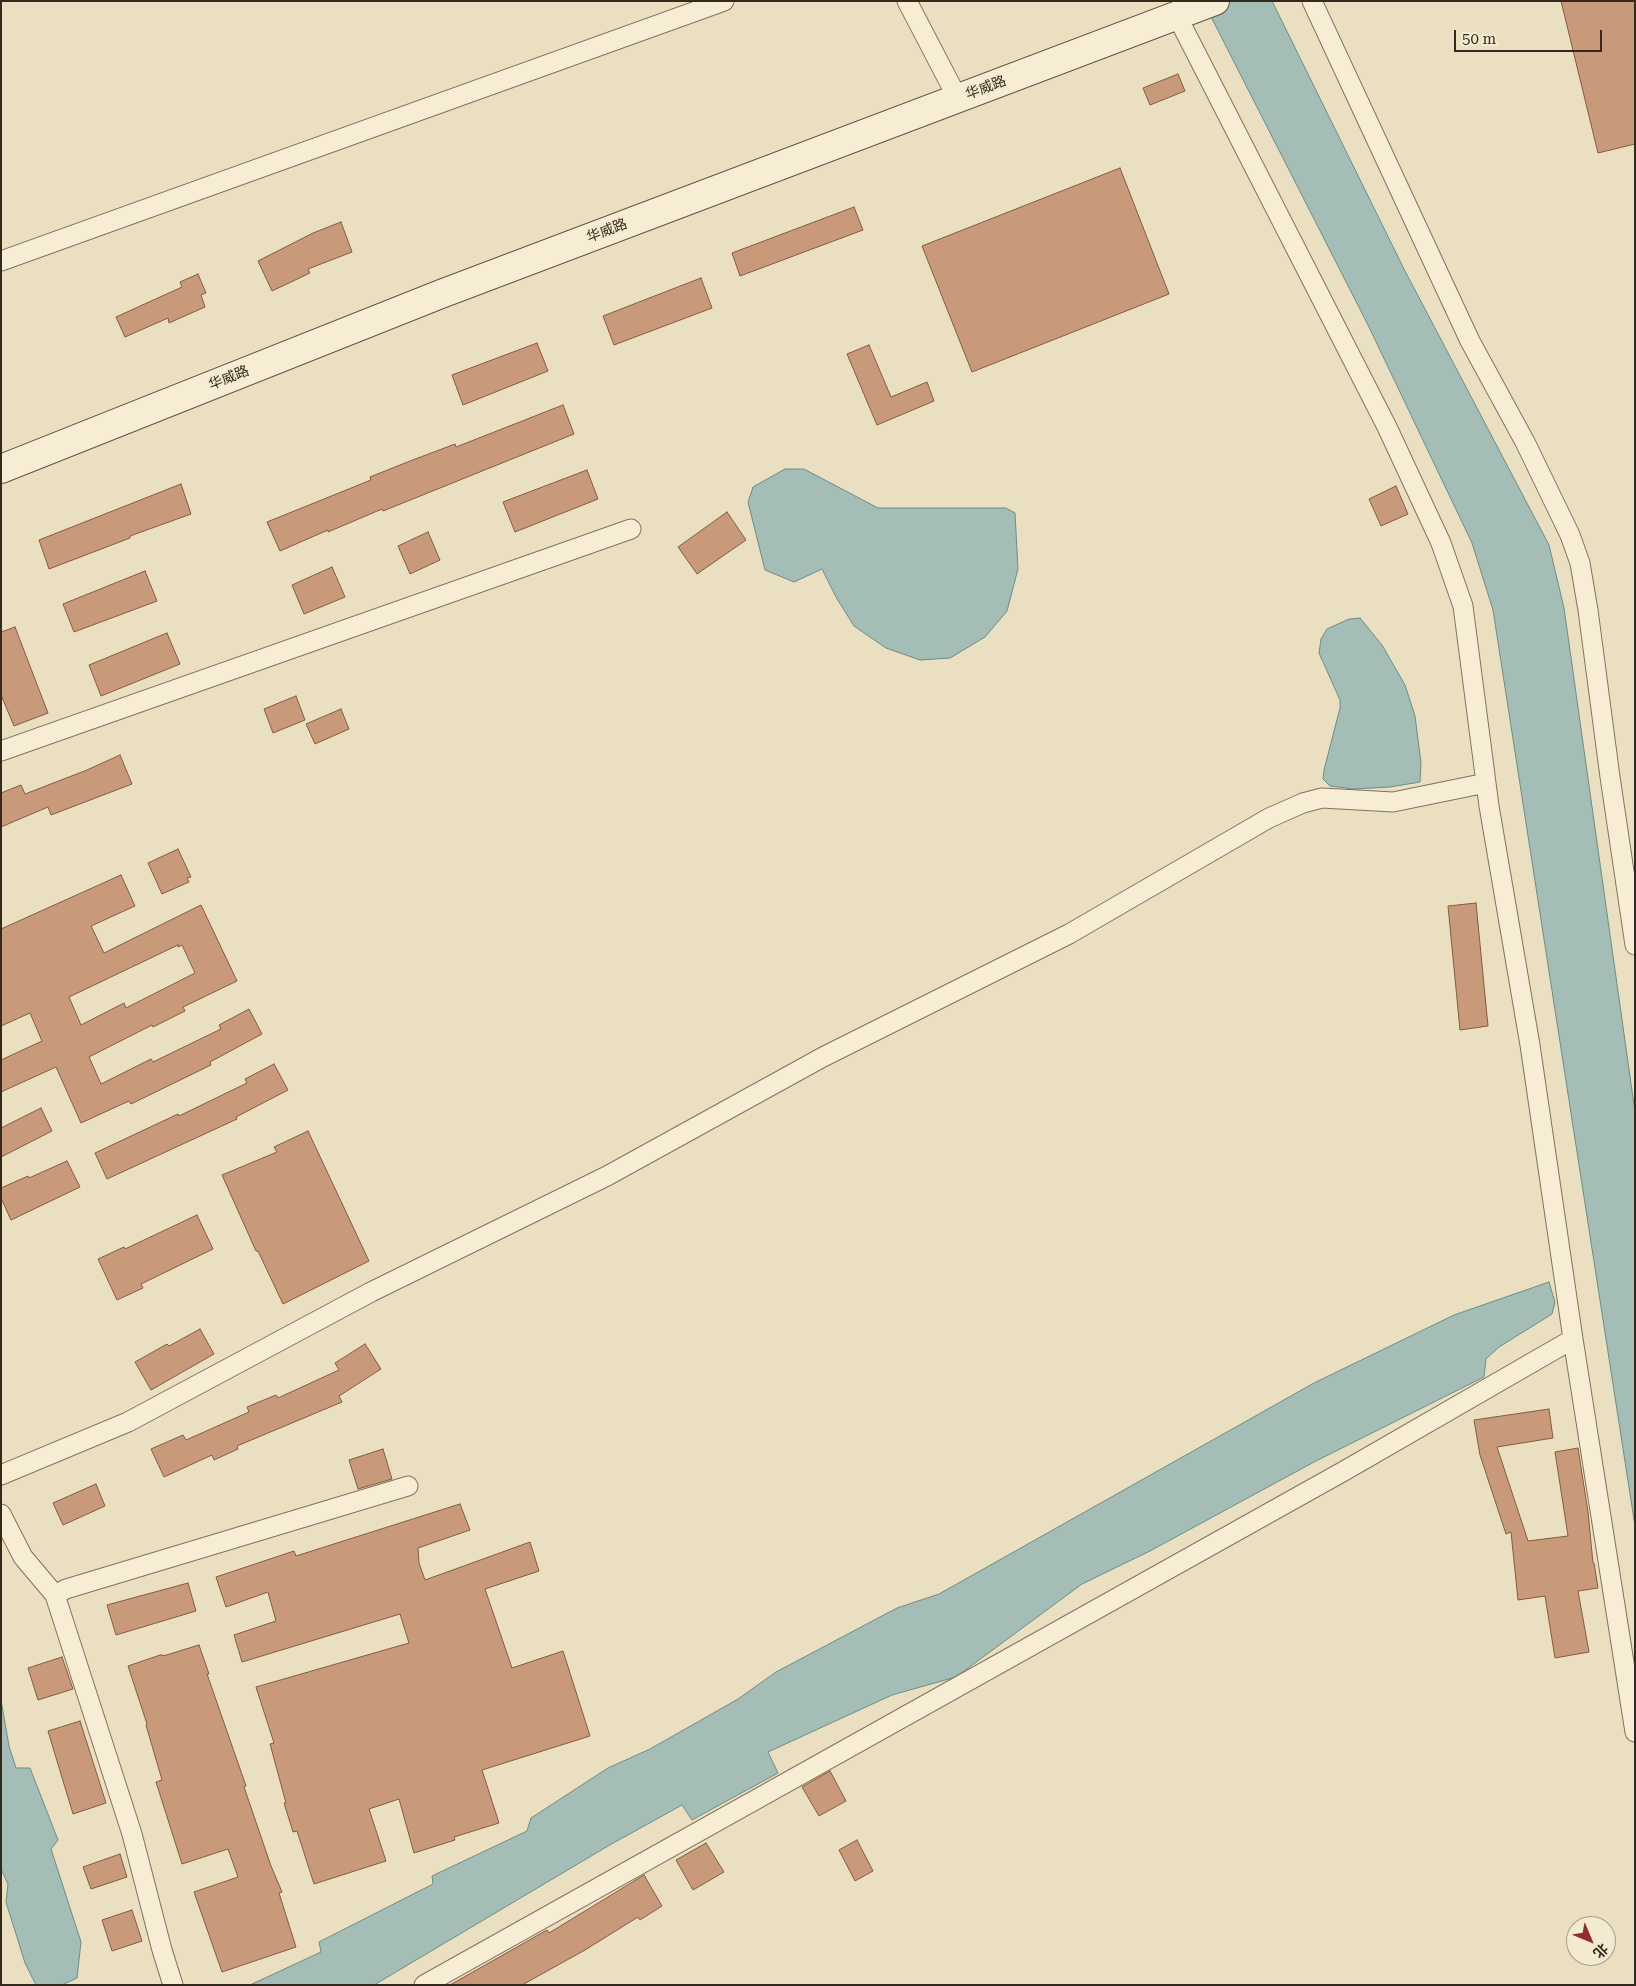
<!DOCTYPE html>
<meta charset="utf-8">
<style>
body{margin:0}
#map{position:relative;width:1636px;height:1986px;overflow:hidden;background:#ebdfc2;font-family:"Roboto Serif","Noto Sans SC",serif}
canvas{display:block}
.frame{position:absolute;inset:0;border:2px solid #35291e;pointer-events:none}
.north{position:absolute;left:1566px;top:1916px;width:50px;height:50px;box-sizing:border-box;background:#f3ead1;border:1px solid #a79d89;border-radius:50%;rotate:135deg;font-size:14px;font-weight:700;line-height:20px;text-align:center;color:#35291e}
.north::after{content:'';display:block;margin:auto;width:18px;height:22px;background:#902e2e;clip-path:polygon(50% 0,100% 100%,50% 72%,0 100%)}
.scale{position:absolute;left:1454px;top:30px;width:148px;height:22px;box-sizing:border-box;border:2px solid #35291e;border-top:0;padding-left:6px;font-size:15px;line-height:18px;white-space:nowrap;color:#35291e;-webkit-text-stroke:4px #f3ead1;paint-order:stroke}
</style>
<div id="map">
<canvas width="1636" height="1986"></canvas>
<div class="frame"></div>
<div class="north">北</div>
<div class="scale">50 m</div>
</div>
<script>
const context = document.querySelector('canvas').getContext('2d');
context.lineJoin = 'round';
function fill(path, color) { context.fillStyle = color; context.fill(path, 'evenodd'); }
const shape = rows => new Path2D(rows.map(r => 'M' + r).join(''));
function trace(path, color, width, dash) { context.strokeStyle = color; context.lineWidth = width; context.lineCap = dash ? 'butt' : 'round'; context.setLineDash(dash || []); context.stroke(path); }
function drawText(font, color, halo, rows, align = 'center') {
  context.font = font + ' "Roboto Serif","Noto Sans SC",serif'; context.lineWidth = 4; context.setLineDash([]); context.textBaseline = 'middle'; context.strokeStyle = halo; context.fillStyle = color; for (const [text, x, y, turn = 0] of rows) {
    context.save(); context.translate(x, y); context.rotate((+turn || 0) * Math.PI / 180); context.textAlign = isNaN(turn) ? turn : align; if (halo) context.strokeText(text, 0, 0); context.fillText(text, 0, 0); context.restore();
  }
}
const water = shape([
 [1203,1,1272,1,1405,271,1549,545,1564,608,1635,1112,1635,1526,1493,610,1472,543,1368,325,1203,1],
 [785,469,804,469,878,508,1006,508,1015,513,1018,569,1007,611,985,637,950,658,920,660,886,648,854,626,836,597,822,569,794,582,765,570,748,502,753,487,785,469],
 [1360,618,1382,645,1405,685,1415,716,1421,763,1420,782,1390,787,1353,789,1330,786,1323,779,1324,770,1340,708,1340,700,1319,653,1321,639,1327,629,1349,619,1360,618],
 [1549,1282,1555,1302,1552,1314,1499,1347,1486,1359,1484,1377,1314,1462,1150,1551,1082,1584,956,1677,892,1695,768,1752,778,1773,692,1820,682,1805,608,1846,374,1985,250,1985,321,1952,319,1942,433,1884,432,1876,527,1831,531,1818,608,1768,650,1749,738,1699,776,1672,897,1608,939,1594,1314,1383,1454,1315,1549,1282],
 [1,1700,9,1746,16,1768,30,1768,58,1840,51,1849,81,1942,77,1978,62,1985,36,1985,25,1963,6,1902,8,1884,1,1869,1,1700]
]);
fill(water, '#a4beb7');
trace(water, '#6c8c84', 1);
const building = shape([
 [1561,1,1635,1,1635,144,1598,153,1561,1],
 [1178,74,1185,91,1150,105,1143,88,1178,74],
 [1120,168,1169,294,972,372,922,246,1120,168],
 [854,207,863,230,740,276,732,253,854,207],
 [341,222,352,252,308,269,310,273,272,291,258,261,313,233,341,222],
 [198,274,206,293,201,295,205,307,169,323,168,318,125,337,116,317,182,287,180,282,198,274],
 [701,278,712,308,614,345,603,316,701,278],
 [537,343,548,371,463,405,452,375,537,343],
 [869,345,891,397,927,382,934,401,877,425,847,354,869,345],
 [563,405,574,434,383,511,382,509,328,532,328,530,280,551,267,522,371,480,370,477,410,461,455,444,456,447,563,405],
 [587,470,598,499,515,532,503,502,587,470],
 [181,484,191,514,130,536,130,538,49,569,39,540,181,484],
 [1396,486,1408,514,1381,526,1369,499,1396,486],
 [727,512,746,540,697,574,678,547,727,512],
 [428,532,440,560,410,574,398,546,428,532],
 [332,567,345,597,304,614,292,585,332,567],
 [145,571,157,601,74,632,63,604,145,571],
 [15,627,48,713,14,726,1,695,1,632,15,627],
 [167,633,180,664,101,696,89,665,167,633],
 [296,696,305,720,273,733,264,709,296,696],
 [341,709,349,729,315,744,306,724,341,709],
 [120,755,132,784,51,815,48,807,1,827,1,793,21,785,25,794,87,770,120,755],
 [178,849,191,877,187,878,189,882,162,894,148,863,178,849],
 [121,875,135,906,91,926,104,953,201,905,237,981,183,1007,185,1011,153,1027,152,1025,89,1057,101,1084,151,1059,153,1062,221,1029,219,1025,249,1009,262,1034,210,1062,211,1065,131,1104,129,1101,81,1123,56,1067,1,1092,1,1060,42,1041,30,1013,1,1026,1,929,121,875],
 [178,945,178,947,182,945,195,973,126,1008,124,1003,81,1025,69,997,178,945],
 [1476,903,1488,1026,1460,1030,1448,906,1476,903],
 [274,1064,288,1090,236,1117,237,1119,107,1179,95,1153,178,1114,179,1116,247,1083,245,1079,274,1064],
 [41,1108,52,1131,1,1157,1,1128,41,1108],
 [308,1131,369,1261,283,1304,258,1251,256,1251,222,1175,277,1152,274,1147,308,1131],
 [67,1161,80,1187,11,1220,1,1198,1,1188,28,1176,29,1178,67,1161],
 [197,1215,213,1249,141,1284,143,1288,117,1300,98,1259,124,1247,125,1249,197,1215],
 [200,1329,214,1354,151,1390,135,1362,167,1344,169,1346,200,1329],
 [365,1344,381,1369,339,1396,342,1402,237,1446,238,1449,214,1460,212,1455,164,1477,151,1449,183,1435,186,1440,249,1412,247,1407,276,1395,278,1398,339,1370,335,1363,365,1344],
 [1549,1409,1553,1438,1497,1447,1528,1541,1568,1536,1555,1452,1578,1448,1588,1512,1593,1563,1594,1563,1598,1588,1578,1591,1589,1652,1555,1658,1545,1596,1518,1600,1511,1532,1506,1534,1480,1455,1474,1420,1549,1409],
 [383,1449,392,1479,358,1489,349,1460,383,1449],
 [96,1484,105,1506,63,1525,53,1503,96,1484],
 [460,1504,470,1530,418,1548,419,1563,425,1580,530,1542,539,1571,485,1589,512,1668,563,1651,590,1736,482,1770,499,1823,454,1837,455,1840,414,1853,399,1799,369,1809,386,1861,314,1884,297,1831,293,1832,284,1803,286,1803,270,1744,274,1743,256,1687,409,1643,400,1614,242,1662,234,1635,276,1621,268,1592,226,1607,216,1577,294,1551,296,1556,460,1504],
 [188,1583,196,1611,116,1635,107,1605,188,1583],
 [199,1645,209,1674,207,1674,246,1786,244,1787,271,1866,282,1892,279,1893,296,1947,222,1972,194,1892,238,1877,228,1849,182,1864,156,1782,162,1780,146,1725,147,1724,128,1666,160,1655,163,1655,163,1656,199,1645],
 [62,1657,73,1689,38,1700,28,1668,62,1657],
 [80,1721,106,1803,73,1814,48,1731,80,1721],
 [830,1771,846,1801,819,1816,802,1787,830,1771],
 [857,1840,873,1871,855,1881,839,1850,857,1840],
 [706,1843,724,1872,693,1890,676,1860,706,1843],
 [120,1854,127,1877,91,1889,83,1867,120,1854],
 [644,1875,662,1906,640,1920,638,1917,585,1950,522,1985,450,1985,547,1930,549,1933,644,1875],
 [132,1910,142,1941,112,1951,102,1920,132,1910]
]);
fill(building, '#c89a7a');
trace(building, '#825b41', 1);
const street = shape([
 [907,1,958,99],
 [1312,1,1470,341,1525,442,1570,535,1580,563,1588,610,1610,777,1635,945],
 [1177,16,1387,427,1441,543,1463,606,1489,806,1530,1045,1573,1339,1635,1732],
 [1,261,724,1],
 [1,751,631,529],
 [1,1475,128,1422,371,1292,607,1176,823,1057,1069,934,1269,818,1303,803,1322,798,1393,802,1486,783],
 [1,1514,23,1557,55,1595,132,1834,162,1950,173,1985],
 [55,1595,66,1589,408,1486],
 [424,1985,1344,1471,1573,1339]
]);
const secondary = shape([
 [1,469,441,294,1215,1]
]);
trace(street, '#84715a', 21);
trace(secondary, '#66523e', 30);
trace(street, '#f7edd5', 19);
trace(secondary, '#f7edd5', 28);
drawText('14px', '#35291e', '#f3ead1', [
 ["华威路",986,88,-21],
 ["华威路",607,231,-21],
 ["华威路",229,378,-22]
]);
</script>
